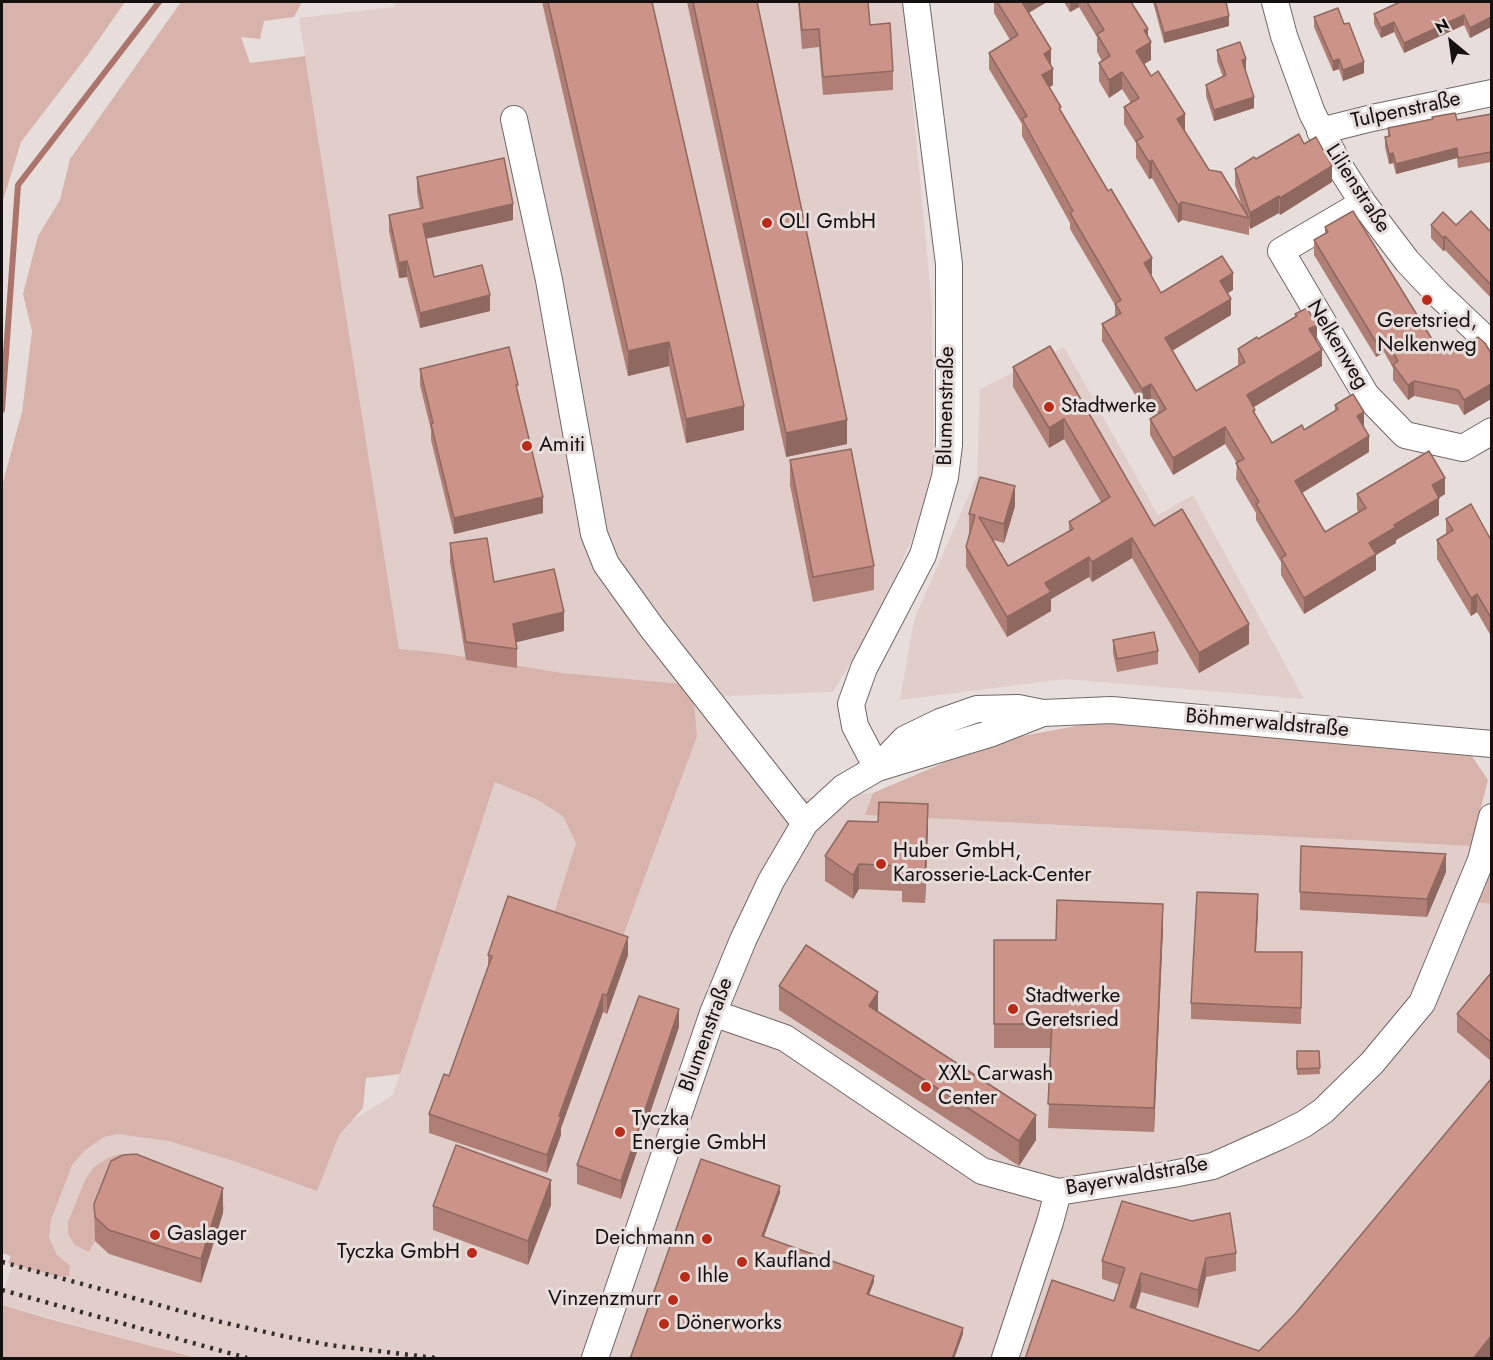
<!DOCTYPE html>
<meta charset="utf-8">
<style>
body{margin:0}
#map{position:relative;width:1493px;height:1360px;overflow:hidden;background:#e7dddb;font-family:Jost,sans-serif}
canvas{display:block}
.frame{position:absolute;inset:0;border:3px solid #141010;pointer-events:none}
.north{position:absolute;left:1421px;top:12px;width:60px;height:60px;-webkit-text-stroke:4px #e7dddb;paint-order:stroke;rotate:331deg;font-size:16px;font-weight:700;line-height:24px;text-align:center;color:#141010}
.north::after{content:'';display:block;margin:auto;width:21px;height:27px;background:#141010;clip-path:polygon(50% 0,100% 100%,50% 72%,0 100%)}
</style>
<div id="map">
<canvas width="1493" height="1360"></canvas>
<div class="frame"></div>
<div class="north">N</div>
</div>
<script>
const context = document.querySelector('canvas').getContext('2d');
context.lineJoin = 'round';
function fill(path, color) { context.fillStyle = color; context.fill(path, 'evenodd'); }
const shape = rows => new Path2D(rows.map(r => 'M' + r).join(''));
function trace(path, color, width, dash) { context.strokeStyle = color; context.lineWidth = width; context.lineCap = dash ? 'butt' : 'round'; context.setLineDash(dash || []); context.stroke(path); }
function drawText(font, color, halo, rows, align = 'center') {
  context.font = font + ' Jost,sans-serif'; context.lineWidth = 6; context.setLineDash([]); context.textBaseline = 'middle'; context.strokeStyle = halo; context.fillStyle = color; for (const [text, x, y, turn = 0] of rows) {
    context.save(); context.translate(x, y); context.rotate((+turn || 0) * Math.PI / 180); context.textAlign = isNaN(turn) ? turn : align; if (halo) context.strokeText(text, 0, 0); context.fillText(text, 0, 0); context.restore();
  }
}
fill(shape([
 [395,2,903,2,932,305,934,487,878,617,833,692,700,697,776,800,873,793,866,815,1471,846,1491,848,1477,902,1492,904,1491,1358,197,1358,2,1305,2,1293,82,1091,302,1152,393,1095,521,704,399,649,299,18,395,7],
 [1064,347,1158,515,1193,495,1304,699,1065,679,900,700,914,620,977,476,980,389]
]), '#e1cecb');
fill(shape([
 [2,2,125,2,90,52,21,142,2,204],
 [181,2,302,2,294,17,264,21,260,39,241,37,250,63,305,56,399,649,440,653,562,673,692,685,697,736,620,944,552,920,576,843,563,816,536,799,495,782,400,1074,366,1078,363,1108,339,1135,317,1191,237,1162,169,1141,117,1134,104,1137,85,1150,72,1165,51,1220,49,1237,57,1255,70,1266,69,1276,60,1277,8,1263,11,1256,2,1253,2,486,22,412,32,331,23,294,38,236,60,200,70,159],
 [1098,722,1467,749,1488,780,1471,846,865,815,873,793,995,741],
 [1491,862,1491,904,1476,902],
 [120,1154,141,1164,170,1187,225,1206,223,1213,95,1241,89,1252,75,1245,68,1234,68,1222,85,1180,94,1167,108,1158],
 [2,1305,46,1318,197,1358,2,1358]
]), '#d7b3ac');
trace(shape([
 [2,410,18,185,159,2]
]), '#ab756b', 6);
const minor = shape([
 [1275,2,1284,36,1312,113,1340,167,1363,203,1407,261,1437,293,1492,345],
 [514,119,549,280,594,534,606,564,652,628,805,823],
 [1320,131,1372,118,1492,93],
 [1363,203,1281,251,1366,395,1405,435,1463,448,1492,431],
 [879,766,905,739,940,722,977,709,1018,708,1043,713,1111,710,1492,744],
 [877,768,855,726,851,704,864,668,923,555,945,477,949,445,949,264,916,2],
 [713,1013,785,1038,982,1171,1058,1192,1173,1174,1213,1166,1280,1136,1304,1124,1323,1111,1372,1063,1422,1003,1481,860,1492,817],
 [595,1358,713,1013,743,940,771,881,805,823,843,788,877,768,992,733,1043,713],
 [1005,1358,1050,1222,1058,1192]
]);
trace(minor, '#716866', 28);
trace(minor, '#fff', 26);
trace(shape([
 [2,1262,217,1321,283,1336,329,1345,435,1358],
 [2,1290,247,1358]
]), '#332f2e', 4.5, [3, 6]);
fill(shape([
 [542,2,652,2,744,430,686,443,669,366,628,376],
 [687,2,757,2,847,444,786,457],
 [798,2,868,2,870,25,893,71,893,90,823,95,819,47,802,49],
 [994,2,1047,2,1029,12,1051,65,1053,85,1049,87,1061,111,1152,274,1151,275,1161,293,1233,290,1228,293,1231,315,1172,351,1196,391,1238,366,1238,349,1258,339,1295,317,1295,314,1317,341,1322,366,1254,407,1255,414,1272,443,1304,430,1335,411,1335,405,1364,426,1369,452,1302,493,1325,532,1358,512,1357,510,1357,494,1445,494,1439,498,1439,515,1396,540,1396,543,1376,555,1376,570,1304,614,1281,575,1281,562,1256,520,1256,513,1236,479,1237,463,1225,444,1173,475,1150,435,1150,419,1158,414,1151,401,1142,406,1102,341,1102,324,1115,317,1115,305,1070,229,1070,223,1022,136,1022,124,989,69,989,53,1010,40,994,13],
 [1064,2,1131,2,1148,37,1151,60,1143,64,1209,170,1243,209,1235,185,1235,169,1256,159,1304,144,1332,182,1280,215,1279,213,1250,229,1249,225,1249,235,1182,220,1178,223,1152,178,1149,179,1136,158,1136,143,1124,124,1124,107,1131,103,1122,89,1109,98,1099,81,1099,63,1102,61,1097,52,1097,37,1079,7,1070,12],
 [1153,2,1226,2,1229,26,1164,43],
 [1491,2,1491,27,1470,38,1464,25,1404,53,1394,32,1381,38,1374,24,1374,14],
 [1314,17,1344,24,1364,73,1343,81,1339,69,1333,71,1314,27],
 [1217,50,1246,70,1254,108,1214,121,1206,96,1206,85,1223,77,1217,61],
 [1491,114,1491,162,1458,168,1457,158,1396,174,1393,163,1389,164,1385,147,1385,137,1388,136,1388,128,1432,119,1432,117,1457,120],
 [417,177,513,220,426,239,434,277,490,311,420,328,407,277,399,278,389,231,389,215,420,209,417,192],
 [1431,225,1456,225,1491,232,1491,298,1445,250,1443,251,1431,238],
 [1325,227,1438,349,1451,353,1491,353,1491,399,1464,415,1458,405,1414,396,1408,400,1393,380,1393,368,1384,352,1376,357,1314,255,1314,240,1325,234],
 [1050,346,1154,526,1249,644,1199,673,1132,558,1092,582,1089,577,1051,599,1051,611,1007,637,966,567,966,547,969,534,969,514,1015,506,1004,543,993,540,1008,566,1069,531,1069,522,1101,502,1064,439,1049,448,1013,387,1013,367],
 [420,369,518,395,543,513,454,534,431,440,431,430,420,385],
 [790,460,874,566,874,590,813,602,790,485],
 [1446,519,1491,540,1491,636,1477,612,1471,616,1437,559,1437,540,1446,534],
 [450,543,494,582,564,631,516,642,517,649,517,668,466,660,450,562],
 [1113,640,1158,651,1158,664,1117,672,1113,653],
 [878,822,928,828,925,903,902,902,902,891,859,889,853,899,825,881,825,856],
 [1446,872,1427,917,1300,910,1300,892],
 [1258,910,1256,952,1302,952,1301,1024,1191,1019,1191,1003],
 [1163,928,1154,1132,1048,1128,1051,1048,994,1048,994,940,1056,940],
 [488,955,628,955,607,1014,603,1012,561,1128,561,1135,547,1173,429,1133,429,1114,449,1076,488,967],
 [1491,973,1491,1061,1457,1032,1457,1014],
 [779,986,1036,1140,1019,1166,779,1010],
 [679,1027,621,1199,577,1184,577,1165],
 [1297,1051,1319,1051,1320,1074,1297,1075],
 [94,1204,223,1213,201,1283,109,1254,95,1241],
 [551,1205,528,1265,433,1230,433,1206],
 [1236,1253,1236,1271,1206,1277,1198,1308,1141,1292,1136,1309,1259,1351,1491,1355,1488,1359,1025,1359,1114,1301,1120,1285,1102,1279,1102,1261]
]), '#af7f76');
fill(shape([
 [1022,2,1047,2,1022,17],
 [1070,2,1079,2,1079,7,1070,12],
 [1464,15,1464,25,1404,53,1404,43],
 [1229,16,1229,26,1164,43,1164,33],
 [1491,17,1491,27,1470,38,1470,28],
 [1394,22,1394,32,1381,38,1381,28],
 [1148,29,1148,44,1151,42,1151,60,1136,69,1136,51,1144,30],
 [1051,49,1051,66,1044,54],
 [1246,59,1246,70,1242,71,1242,60],
 [1339,59,1339,69,1333,71,1333,61],
 [1364,62,1364,73,1343,81,1343,70],
 [1053,69,1053,85,1042,92,1042,75],
 [1122,72,1122,89,1109,98,1109,80],
 [1254,97,1254,108,1214,121,1214,110],
 [1185,114,1185,132,1177,119],
 [1457,148,1457,158,1396,174,1396,164],
 [1393,153,1393,163,1389,164,1389,154],
 [1152,160,1152,178,1149,179,1149,162],
 [1332,166,1332,182,1280,215,1280,198],
 [1279,196,1279,213,1250,229,1250,213],
 [1182,202,1182,220,1178,223,1178,205],
 [513,204,513,220,423,239,423,224],
 [1445,236,1445,250,1443,251,1443,238],
 [1152,258,1152,274,1144,279,1144,263],
 [407,261,407,277,399,278,399,263],
 [1233,273,1233,290,1220,297,1220,281],
 [490,295,490,311,420,328,420,313],
 [1231,299,1231,315,1165,355,1165,338],
 [1317,325,1317,341,1309,329],
 [1384,337,1384,352,1376,357,1376,342],
 [669,342,669,366,628,376,628,351],
 [1322,350,1322,366,1247,411,1247,395],
 [1414,381,1414,396,1408,400,1408,385],
 [1151,384,1151,401,1142,406,1142,389],
 [1491,384,1491,399,1464,415,1464,400],
 [744,406,744,430,686,443,686,419],
 [1364,412,1364,428,1357,416],
 [1064,419,1064,439,1049,448,1049,428],
 [847,420,847,444,786,457,786,433],
 [1225,427,1225,444,1173,475,1173,458],
 [1369,436,1369,452,1295,497,1295,481],
 [1445,478,1445,494,1432,502,1432,485],
 [1015,486,1015,506,1004,543,1004,524],
 [543,497,543,513,454,534,454,518],
 [1439,498,1439,515,1396,540,1396,543,1376,555,1376,570,1304,614,1304,598,1369,543,1394,525],
 [1132,538,1132,558,1092,582,1092,562],
 [1089,557,1089,577,1051,599,1051,611,1007,637,1007,617,1045,583],
 [1477,594,1477,612,1471,616,1471,598],
 [564,612,564,631,513,643,513,624],
 [1249,624,1249,644,1199,673,1199,653],
 [928,804,928,828,925,903,925,879],
 [1446,854,1446,872,1427,917,1427,899],
 [859,864,859,889,853,899,853,875],
 [1258,894,1258,910,1255,967,1255,952],
 [1163,904,1163,928,1154,1132,1154,1108],
 [628,937,628,955,607,1014,607,995],
 [878,992,878,1016,869,1006],
 [603,994,603,1012,561,1128,561,1135,547,1173,547,1155,559,1116],
 [679,1009,679,1027,621,1199,621,1181],
 [1036,1115,1036,1140,1019,1166,1019,1141],
 [551,1180,551,1205,528,1265,528,1241],
 [780,1186,780,1193,762,1242,762,1236],
 [223,1188,223,1213,201,1283,201,1259],
 [1206,1258,1206,1277,1198,1308,1198,1290],
 [1141,1273,1141,1292,1130,1325,1130,1307],
 [874,1276,874,1282,867,1300,867,1294],
 [963,1328,963,1334,954,1359,952,1359],
 [1491,1336,1491,1355,1488,1359,1473,1359]
]), '#8f6860');
const building = shape([
 [548,2,652,2,744,406,686,419,669,342,628,351,548,2],
 [693,2,757,2,847,420,786,433,693,2],
 [799,2,868,2,870,25,890,23,893,71,823,77,819,29,802,30,799,2],
 [997,2,1022,2,1051,49,1044,54,1053,69,1042,75,1061,107,1059,108,1108,191,1111,189,1152,258,1144,263,1161,293,1222,256,1233,273,1220,281,1231,299,1165,338,1196,391,1245,362,1238,349,1257,337,1258,339,1297,316,1295,314,1307,308,1317,325,1309,329,1322,350,1247,395,1255,410,1253,411,1272,443,1302,425,1304,430,1338,409,1335,405,1353,394,1364,412,1357,416,1369,436,1295,481,1325,532,1366,508,1357,494,1429,451,1445,478,1432,485,1439,498,1394,525,1396,527,1369,543,1376,554,1304,598,1281,558,1286,555,1256,504,1259,502,1236,463,1244,459,1225,427,1173,458,1150,419,1166,409,1151,384,1142,389,1102,324,1121,313,1115,304,1121,300,1070,213,1073,211,1022,119,1027,116,989,53,1018,35,997,2],
 [1087,2,1131,2,1148,29,1144,30,1151,42,1136,51,1151,76,1158,71,1185,114,1177,119,1196,149,1209,170,1221,172,1249,218,1182,202,1178,205,1152,160,1149,162,1136,141,1143,137,1124,107,1139,98,1122,72,1109,80,1099,63,1110,56,1097,34,1104,30,1087,2],
 [1155,2,1226,2,1229,16,1164,33,1155,2],
 [1400,2,1491,2,1491,17,1470,28,1464,15,1404,43,1394,22,1381,28,1374,14,1400,2],
 [1338,8,1344,24,1349,23,1364,62,1343,70,1339,59,1333,61,1314,17,1338,8],
 [1240,42,1246,59,1242,60,1254,97,1214,110,1206,85,1226,75,1217,50,1240,42],
 [1455,113,1457,120,1491,114,1491,152,1458,158,1457,148,1396,164,1393,153,1389,154,1385,137,1390,136,1388,128,1433,119,1432,117,1455,113],
 [1299,134,1304,144,1316,137,1332,166,1280,198,1279,196,1250,213,1235,169,1254,157,1256,159,1299,134],
 [504,158,513,204,423,224,434,277,482,265,490,295,420,313,407,261,399,263,389,215,423,208,417,177,504,158],
 [1353,211,1438,349,1451,353,1478,337,1485,343,1491,353,1491,384,1464,400,1458,390,1414,381,1408,385,1393,365,1398,361,1384,337,1376,342,1314,240,1328,232,1325,227,1353,211],
 [1471,211,1491,232,1491,285,1445,236,1443,238,1431,225,1443,212,1456,225,1471,211],
 [1050,346,1154,526,1182,509,1249,624,1199,653,1132,538,1092,562,1089,557,1045,583,1051,592,1007,617,966,547,975,515,969,514,980,477,1015,486,1004,524,979,517,1008,566,1073,529,1069,522,1110,497,1064,419,1049,428,1013,367,1050,346],
 [509,347,518,385,516,385,543,497,454,518,431,424,433,423,420,369,509,347],
 [851,449,874,566,813,577,790,460,851,449],
 [1471,504,1491,540,1491,618,1477,594,1471,598,1437,540,1453,530,1446,519,1471,504],
 [487,538,494,582,554,569,564,612,513,624,517,649,466,642,450,543,487,538],
 [1154,632,1158,651,1117,659,1113,640,1154,632],
 [879,802,928,804,925,879,902,878,902,866,859,864,853,875,825,856,848,821,878,822,879,802],
 [1301,846,1446,854,1427,899,1300,892,1301,846],
 [1197,892,1258,894,1255,952,1302,952,1301,1008,1191,1003,1197,892],
 [508,896,628,937,607,995,603,994,559,1116,561,1117,547,1155,429,1114,444,1074,449,1076,492,956,488,955,508,896],
 [1057,900,1163,904,1154,1108,1048,1104,1052,1024,994,1024,994,940,1056,940,1057,900],
 [806,945,878,992,869,1006,1036,1115,1019,1141,779,986,806,945],
 [1491,973,1491,1042,1457,1014,1491,973],
 [639,996,679,1009,621,1181,577,1165,639,996],
 [1297,1051,1319,1051,1320,1068,1297,1069,1297,1051],
 [1491,1079,1491,1336,1473,1359,1025,1359,1052,1280,1114,1301,1125,1268,1102,1261,1122,1201,1192,1221,1230,1213,1236,1253,1206,1258,1198,1290,1141,1273,1130,1307,1259,1351,1295,1314,1491,1079],
 [456,1145,551,1180,528,1241,433,1206,456,1145],
 [136,1154,223,1188,201,1259,109,1230,95,1217,94,1204,111,1161,123,1155,136,1154],
 [701,1159,780,1186,762,1236,874,1276,867,1294,963,1328,952,1359,630,1359,701,1159]
]);
fill(building, '#cc9489');
trace(building, '#8f6860', 1.5);
for (const [x, y, r, color] of [
 [767,223,6,"#b92c19"],
 [1427,300,6,"#b92c19"],
 [1049,407,6,"#b92c19"],
 [527,446,6,"#b92c19"],
 [881,864,6,"#b92c19"],
 [1013,1009,6,"#b92c19"],
 [926,1087,6,"#b92c19"],
 [620,1132,6,"#b92c19"],
 [155,1235,6,"#b92c19"],
 [707,1239,6,"#b92c19"],
 [472,1253,6,"#b92c19"],
 [742,1262,6,"#b92c19"],
 [685,1277,6,"#b92c19"],
 [673,1300,6,"#b92c19"],
 [664,1324,6,"#b92c19"]
]) { const dot = new Path2D(); dot.arc(x, y, r, 0, 2 * Math.PI); context.fillStyle = color; context.fill(dot); trace(dot, '#e7dddb', 2); }
drawText('21px', '#141010', '#e7dddb', [
 ["Tulpenstraße",1406,111,-12],
 ["Lilienstraße",1357,189,57],
 ["Nelkenweg",1337,345,59],
 ["Blumenstraße",947,406,-89],
 ["Böhmerwaldstraße",1267,724,5],
 ["Blumenstraße",707,1035,-70],
 ["Bayerwaldstraße",1137,1177,-10]
]);
drawText('21px', '#141010', '#e7dddb', [
 ["OLI GmbH",779,223],
 ["Geretsried,",1427,322,"center"],
 ["Nelkenweg",1427,346,"center"],
 ["Stadtwerke",1061,407],
 ["Amiti",539,446],
 ["Huber GmbH,",893,852],
 ["Karosserie-Lack-Center",893,876],
 ["Stadtwerke",1025,997],
 ["Geretsried",1025,1021],
 ["XXL Carwash",938,1075],
 ["Center",938,1099],
 ["Tyczka",632,1120],
 ["Energie GmbH",632,1144],
 ["Gaslager",167,1235],
 ["Deichmann",695,1239,"right"],
 ["Tyczka GmbH",460,1253,"right"],
 ["Kaufland",754,1262],
 ["Ihle",697,1277],
 ["Vinzenzmurr",661,1300,"right"],
 ["Dönerworks",676,1324]
], 'left');
</script>
